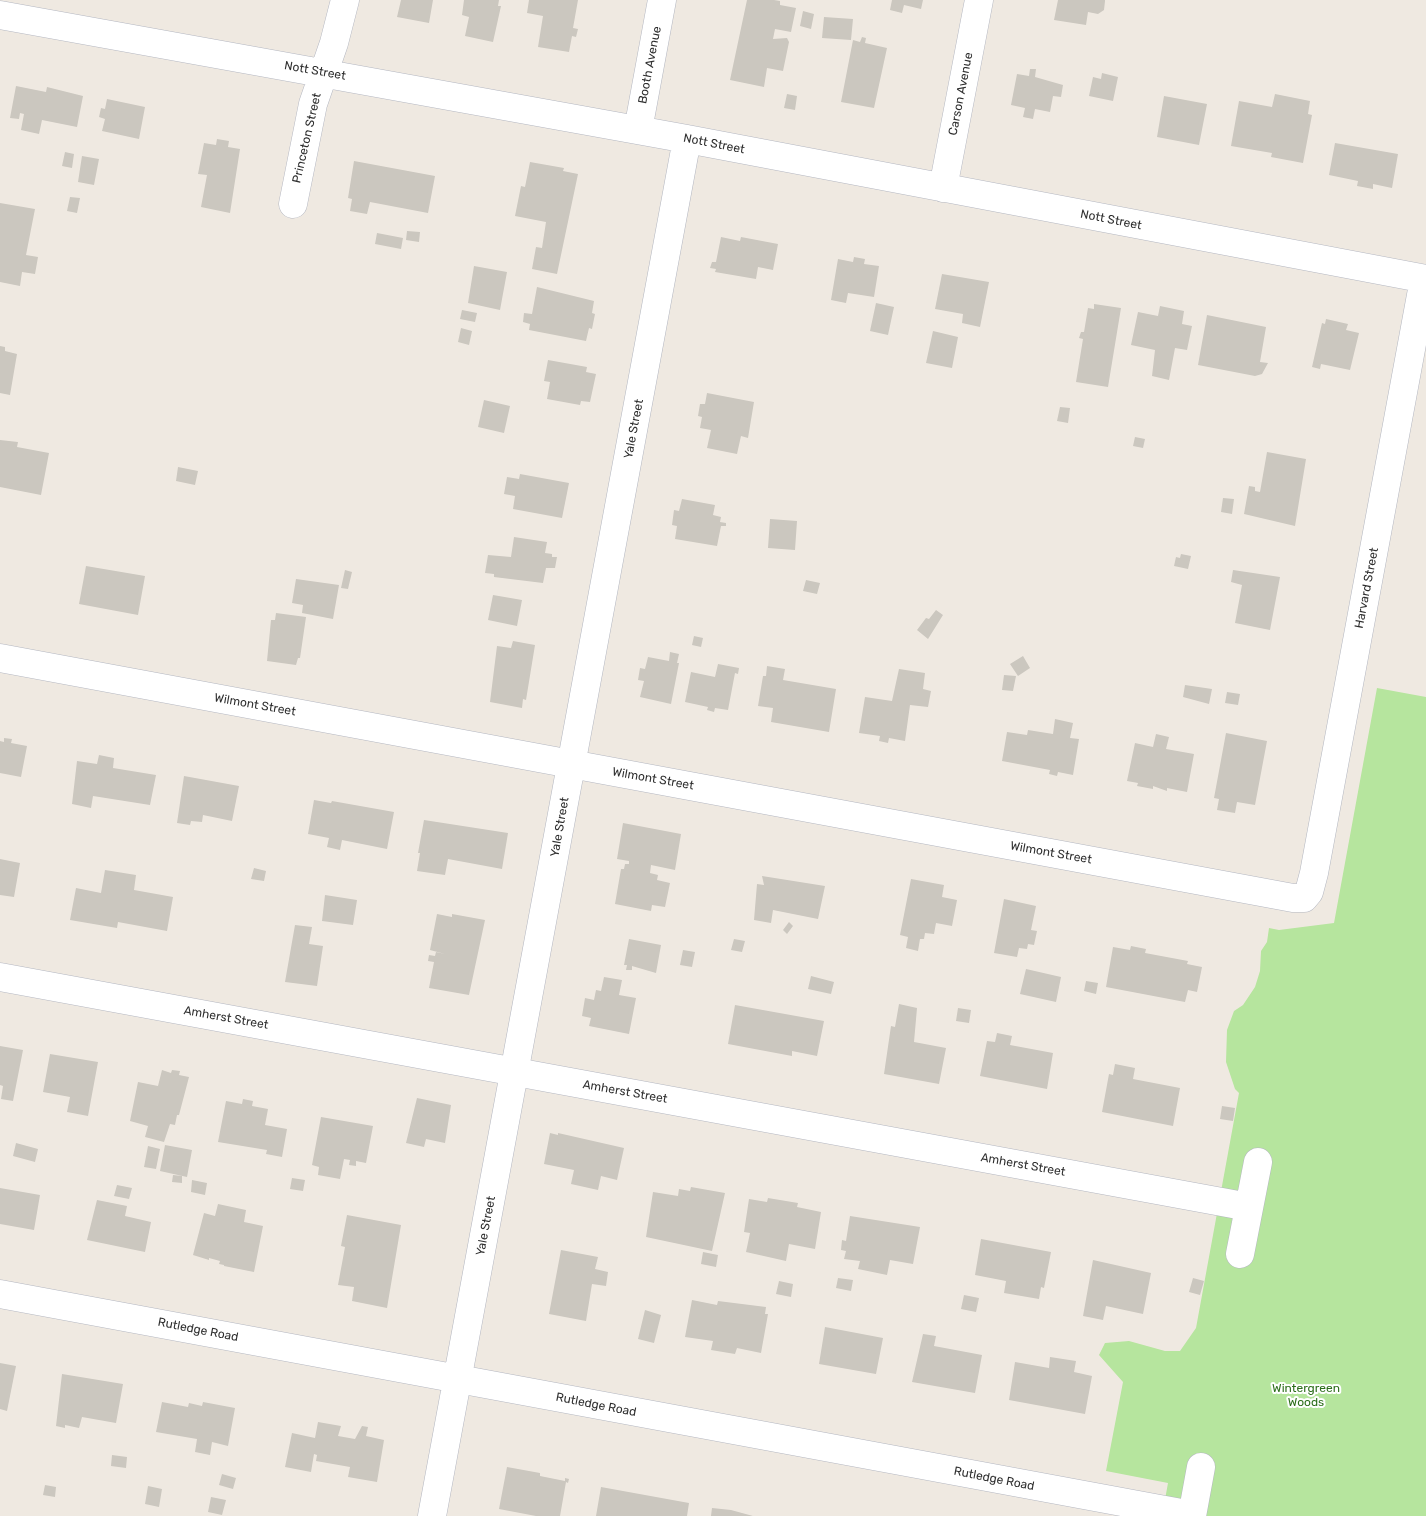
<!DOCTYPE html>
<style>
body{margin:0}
canvas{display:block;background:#efe9e1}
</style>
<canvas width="1426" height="1516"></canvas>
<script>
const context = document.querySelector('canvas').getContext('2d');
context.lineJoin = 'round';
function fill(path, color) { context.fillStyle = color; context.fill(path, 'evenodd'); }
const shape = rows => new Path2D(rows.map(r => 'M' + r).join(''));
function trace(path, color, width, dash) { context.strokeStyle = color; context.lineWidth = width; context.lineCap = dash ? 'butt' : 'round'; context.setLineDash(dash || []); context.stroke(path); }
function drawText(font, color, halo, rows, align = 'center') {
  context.font = font + ' Rubik,sans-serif'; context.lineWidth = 4; context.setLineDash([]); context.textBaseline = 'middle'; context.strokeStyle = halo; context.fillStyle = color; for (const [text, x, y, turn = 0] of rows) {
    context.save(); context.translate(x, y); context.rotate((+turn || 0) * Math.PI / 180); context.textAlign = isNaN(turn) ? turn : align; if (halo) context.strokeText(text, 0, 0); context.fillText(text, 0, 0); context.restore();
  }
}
fill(shape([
 [1377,688,1426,697,1426,1516,1162,1516,1168,1483,1106,1471,1123,1382,1099,1355,1105,1343,1129,1341,1165,1351,1180,1351,1196,1328,1239,1093,1235,1089,1226,1062,1227,1030,1234,1011,1243,1005,1255,987,1260,971,1261,951,1267,942,1269,928,1279,930,1334,923]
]), '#b6e59e');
fill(shape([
 [401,0,433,0,429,23,397,17],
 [464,0,499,0,498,6,501,6,493,42,465,36,469,17,462,15],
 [529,0,578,0,573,28,578,29,576,37,572,36,569,52,538,47,543,16,527,13],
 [747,0,774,0,780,1,780,5,796,8,791,32,775,29,773,39,787,38,789,42,783,71,767,68,764,87,730,80],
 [892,0,923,0,921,9,904,5,902,13,890,10],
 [1058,0,1105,0,1105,1,1104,10,1098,14,1088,12,1086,25,1054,20],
 [803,11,814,14,811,29,800,26],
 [824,17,853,19,851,40,822,38],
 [862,37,866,38,865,43,887,48,874,108,841,102,853,40,860,42],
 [1030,69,1036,69,1035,77,1063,85,1061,97,1053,96,1050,112,1035,109,1033,119,1023,117,1025,108,1011,105,1017,74,1029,76],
 [1102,73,1118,77,1113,101,1089,96,1093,77,1101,79],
 [16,86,46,92,47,87,83,96,77,127,42,120,39,134,21,130,24,114,20,113,19,119,10,118],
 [787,94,797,96,795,110,784,108],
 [1275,94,1310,101,1308,114,1312,115,1303,163,1271,157,1272,153,1231,146,1239,101,1272,107],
 [1164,96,1207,104,1199,145,1157,137],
 [107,99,145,107,139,139,102,131,105,119,99,117,101,108,105,109],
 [217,139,229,141,228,147,240,149,230,213,201,207,207,175,198,174,204,143,216,145],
 [1335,143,1398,154,1392,188,1373,184,1373,189,1357,186,1358,181,1329,175],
 [65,152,74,154,72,168,62,166],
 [82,156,99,159,94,185,78,182],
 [354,161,435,176,428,213,370,202,367,214,350,211,352,199,348,198],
 [530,162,564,168,563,171,578,174,557,274,532,269,536,247,542,248,546,222,515,216,521,186,525,187],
 [70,197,80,198,77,213,67,211],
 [0,203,35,209,26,255,38,257,35,274,22,272,20,286,0,282],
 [407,231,420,232,419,242,406,240],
 [377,233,403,238,401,249,375,244],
 [721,237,740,241,741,237,778,244,773,270,758,267,756,279,715,272,716,269,710,268,712,262,716,262],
 [854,257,865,259,864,264,879,266,874,297,848,293,846,303,831,300,838,259,853,262],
 [474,266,507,272,500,310,468,303],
 [942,274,989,282,980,327,962,323,963,314,935,309],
 [537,287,594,301,592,313,595,314,592,329,589,328,586,341,529,330,530,324,523,322,524,313,532,314],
 [876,303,894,307,888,335,870,331],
 [1094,304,1121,308,1108,387,1076,382,1083,339,1079,338,1081,332,1084,332,1088,308,1094,309],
 [1160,306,1184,311,1182,324,1192,326,1187,350,1175,348,1169,380,1152,376,1155,350,1131,345,1138,312,1158,316],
 [462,310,477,313,475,322,460,319],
 [1207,315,1266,327,1260,362,1268,363,1262,374,1255,376,1198,365],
 [1326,319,1348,324,1346,330,1359,333,1350,370,1321,364,1320,369,1312,367,1322,323,1325,324],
 [461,328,472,331,469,345,458,342],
 [933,331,958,337,952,368,926,363],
 [0,346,5,347,5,351,17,354,10,395,0,393],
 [548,360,587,367,586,372,596,374,590,402,581,401,580,405,547,399,550,382,544,381],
 [707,393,754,402,748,438,741,436,737,454,707,448,711,430,700,428,702,417,698,416,700,404,705,404],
 [484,400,510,406,504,433,478,427],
 [1060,407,1070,408,1068,423,1057,421],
 [1135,437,1145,439,1143,448,1133,446],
 [0,440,18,442,17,447,49,453,41,495,0,487],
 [1267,452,1306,459,1295,526,1244,514,1249,486,1255,487,1255,491,1260,492],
 [178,467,198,471,195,485,176,481],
 [520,474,569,483,562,518,513,509,515,496,504,494,507,477,519,479],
 [1223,498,1234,499,1232,514,1221,512],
 [682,499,715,505,713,515,721,517,720,522,726,523,726,526,721,526,717,546,675,539,677,526,672,525,674,510,679,511],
 [770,519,797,521,795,550,768,548],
 [514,537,547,542,545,553,552,554,552,557,557,557,555,568,546,568,543,583,494,577,494,574,485,573,488,555,511,557],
 [1181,554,1191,556,1188,569,1174,566,1176,557,1180,558],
 [86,566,145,576,138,615,79,604],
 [345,570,352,572,348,589,341,588],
 [1233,570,1280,577,1270,630,1235,623,1242,585,1231,582],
 [296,579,339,585,333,619,302,613,303,605,292,603],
 [806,580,820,583,817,594,803,591],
 [493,595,522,600,517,626,488,620],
 [936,610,943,615,928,639,917,630,926,618,929,619],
 [276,613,306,617,300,658,298,658,296,665,267,661,271,620,275,620],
 [694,636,703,638,701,647,692,645],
 [513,641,535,645,526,700,523,699,522,708,490,702,497,646,511,648],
 [670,652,679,654,677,663,679,663,671,704,640,697,644,681,638,680,640,668,645,669,648,657,669,661],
 [1023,656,1030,668,1018,676,1010,664],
 [718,664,739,668,738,674,735,673,728,710,715,708,714,712,707,710,708,707,685,702,691,672,715,677],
 [767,666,785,669,783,680,836,689,829,732,771,722,773,708,758,706,763,676,766,676],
 [899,669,925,673,923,689,931,691,928,707,910,705,905,741,889,738,888,743,879,741,880,736,859,733,865,697,892,701],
 [1004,675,1016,676,1013,691,1002,690],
 [1185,685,1212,689,1209,704,1183,697],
 [1227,692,1240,694,1238,705,1225,703],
 [1055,719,1073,723,1070,738,1079,739,1073,775,1058,772,1057,776,1049,774,1050,770,1002,761,1007,732,1027,735,1028,730,1053,734],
 [1226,733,1267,741,1255,805,1237,802,1235,813,1217,810,1219,799,1214,798],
 [1156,734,1169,737,1166,749,1194,754,1187,792,1167,788,1167,791,1153,786,1153,789,1137,786,1138,783,1127,781,1135,743,1153,747],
 [4,738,12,739,11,743,27,746,21,777,0,773,0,741,4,742],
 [99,755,114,758,113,768,156,775,150,805,93,796,91,808,72,804,77,761,97,764],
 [184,776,239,786,232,821,203,815,202,822,191,821,190,825,177,823],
 [314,800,331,803,332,801,394,812,387,849,342,840,340,850,327,847,329,838,308,834],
 [424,820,508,833,502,869,448,859,445,875,417,871,420,853,418,853],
 [623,823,681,834,675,870,651,865,650,873,658,875,657,880,670,883,665,907,652,905,651,911,615,904,621,869,624,869,625,864,629,864,629,861,617,859],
 [0,859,20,863,14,897,0,895],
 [254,868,266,871,264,881,251,879],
 [105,870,136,875,134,890,173,897,167,931,118,922,117,928,70,920,76,888,101,893],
 [762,876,825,886,818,919,773,910,771,923,754,920,757,884,764,885],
 [911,879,944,885,942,897,957,900,952,926,936,923,934,934,925,933,924,939,920,939,918,951,906,948,908,937,900,935],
 [325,895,357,900,353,925,322,921],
 [1004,899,1036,906,1031,930,1037,931,1034,945,1028,944,1027,949,1019,948,1017,957,994,953],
 [437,914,452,917,452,914,485,920,469,995,429,988,434,962,428,961,429,955,435,956,436,952,445,954,430,950],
 [789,922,793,926,787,934,783,930],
 [295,925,312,927,309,944,323,946,317,986,285,982],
 [629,939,661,945,656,973,632,966,632,970,626,970,627,965,624,965],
 [734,939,745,941,742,952,731,950],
 [1131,946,1146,949,1145,953,1188,961,1187,964,1202,967,1197,992,1188,990,1185,1002,1106,987,1113,947,1130,950],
 [683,950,695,952,692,967,680,965],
 [1026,969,1061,977,1056,1002,1020,994],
 [811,976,834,982,831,994,808,989],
 [604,977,622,980,619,995,636,998,629,1034,589,1026,591,1018,582,1016,585,998,594,1000,596,990,601,991],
 [1086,981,1098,983,1096,994,1084,991],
 [899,1004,917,1008,914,1042,946,1048,939,1084,884,1074,891,1026,895,1027],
 [735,1005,824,1021,817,1056,792,1051,792,1056,728,1044],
 [958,1008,971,1010,969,1023,956,1021],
 [997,1033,1012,1036,1010,1045,1053,1053,1047,1089,980,1076,987,1041,995,1042],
 [0,1046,23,1050,13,1101,1,1099,3,1086,0,1085],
 [50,1054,98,1062,88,1116,67,1112,70,1097,43,1092],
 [1115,1064,1135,1068,1133,1079,1180,1088,1173,1126,1102,1112,1109,1074,1113,1075],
 [162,1070,171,1073,172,1070,180,1071,179,1075,189,1077,179,1115,177,1115,175,1125,170,1124,164,1142,145,1137,148,1126,130,1121,138,1082,158,1086],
 [417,1098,451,1105,445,1143,426,1139,424,1147,406,1143],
 [243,1099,253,1101,252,1106,268,1109,265,1125,287,1129,282,1157,266,1154,267,1150,218,1142,226,1101,242,1104],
 [1222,1106,1235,1108,1233,1121,1220,1119],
 [321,1117,373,1126,366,1163,356,1161,356,1166,349,1165,350,1160,344,1159,340,1179,318,1175,319,1167,312,1165],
 [550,1133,558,1135,558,1133,624,1148,617,1180,601,1176,598,1190,571,1184,574,1170,544,1164],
 [16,1143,38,1149,35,1162,13,1156],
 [165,1145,192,1150,187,1177,160,1171],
 [148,1146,160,1149,156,1169,144,1167],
 [173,1175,182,1176,182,1183,172,1182],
 [292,1178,305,1180,303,1191,290,1189],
 [192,1180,207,1183,205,1195,191,1192],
 [117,1185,132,1188,129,1199,114,1196],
 [691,1187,725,1193,712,1251,646,1237,653,1192,678,1196,679,1189,690,1191],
 [0,1188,40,1195,34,1230,0,1224],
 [768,1198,798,1203,797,1207,821,1212,815,1249,789,1244,786,1261,746,1252,750,1233,744,1232,749,1199,767,1202],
 [97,1200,127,1206,125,1216,151,1222,145,1252,87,1240],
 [218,1204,246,1210,244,1222,263,1226,254,1272,224,1266,224,1265,219,1264,220,1261,209,1258,209,1260,193,1255,204,1213,215,1216],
 [347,1215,401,1225,387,1308,352,1301,354,1287,338,1285,345,1247,341,1246],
 [850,1216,920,1227,913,1264,890,1260,887,1275,858,1269,860,1261,844,1259,846,1251,841,1250,842,1240,846,1241],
 [981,1239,1051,1252,1044,1288,1041,1287,1039,1299,1004,1293,1006,1281,975,1275],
 [561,1250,598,1257,595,1269,608,1272,606,1286,592,1284,586,1321,549,1314],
 [703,1252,718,1255,716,1267,701,1264],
 [1093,1260,1151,1273,1143,1314,1106,1306,1103,1320,1083,1316],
 [838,1278,853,1280,851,1291,836,1288],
 [1193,1278,1204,1281,1200,1295,1189,1292],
 [779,1281,793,1284,791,1297,776,1294],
 [964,1295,979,1298,976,1312,961,1309],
 [692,1300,717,1305,718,1301,766,1307,765,1314,768,1314,761,1353,737,1348,735,1354,711,1350,713,1341,685,1337],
 [645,1310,661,1315,654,1343,638,1339],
 [825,1327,883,1338,876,1374,819,1364],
 [923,1334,936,1336,934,1346,982,1355,975,1393,912,1382],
 [1050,1357,1076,1361,1074,1372,1092,1376,1085,1414,1009,1400,1015,1362,1049,1368],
 [0,1363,16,1366,7,1411,0,1409],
 [62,1374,123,1384,116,1423,82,1417,79,1428,65,1425,65,1428,56,1426],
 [162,1402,188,1407,189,1403,202,1406,203,1402,235,1408,228,1446,212,1442,210,1455,195,1452,197,1439,156,1432],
 [318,1422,341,1426,338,1436,355,1439,362,1426,368,1427,366,1436,384,1440,377,1482,348,1477,350,1467,316,1461,317,1455,314,1454,311,1472,285,1467,292,1433,315,1438],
 [112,1455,127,1457,126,1468,111,1466],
 [507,1467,540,1473,540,1476,565,1481,565,1478,569,1479,568,1483,566,1482,560,1516,536,1516,499,1509],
 [222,1474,236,1478,233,1489,219,1485],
 [45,1485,56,1487,55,1497,43,1495],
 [148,1486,162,1489,159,1507,145,1504],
 [601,1487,689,1503,687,1516,596,1516],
 [211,1497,226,1500,222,1515,208,1512],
 [712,1508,731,1510,753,1516,711,1516]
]), '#cbc7bf');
const minor = shape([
 [0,15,687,139,1426,279],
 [638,130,662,0],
 [943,188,979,0],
 [293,204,313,104,334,43,345,0],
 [0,658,1293,898,1304,898,1309,892,1314,873,1424,279],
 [0,977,1249,1207],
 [1240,1254,1258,1162],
 [0,1294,1192,1515],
 [432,1516,687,139],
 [1192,1516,1201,1467]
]);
trace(minor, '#b4b7c1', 29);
trace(minor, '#fff', 28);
drawText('12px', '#2e2e2e', '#fff', [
 ["Booth Avenue",650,65,-79],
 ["Nott Street",315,71,10],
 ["Carson Avenue",961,94,-79],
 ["Princeton Street",307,138,-77],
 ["Nott Street",714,144,11],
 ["Nott Street",1111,220,11],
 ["Yale Street",634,429,-79],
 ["Harvard Street",1367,588,-79],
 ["Wilmont Street",255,705,10],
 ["Wilmont Street",653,779,10],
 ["Yale Street",560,827,-80],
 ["Wilmont Street",1051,853,10],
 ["Amherst Street",226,1018,10],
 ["Amherst Street",625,1092,10],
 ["Amherst Street",1023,1165,10],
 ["Yale Street",486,1226,-79],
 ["Rutledge Road",198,1330,11],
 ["Rutledge Road",596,1405,11],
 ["Rutledge Road",994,1479,11]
]);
drawText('12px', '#2c6e1b', '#fff', [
 ["Wintergreen",1306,1389],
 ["Woods",1306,1403]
]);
</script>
